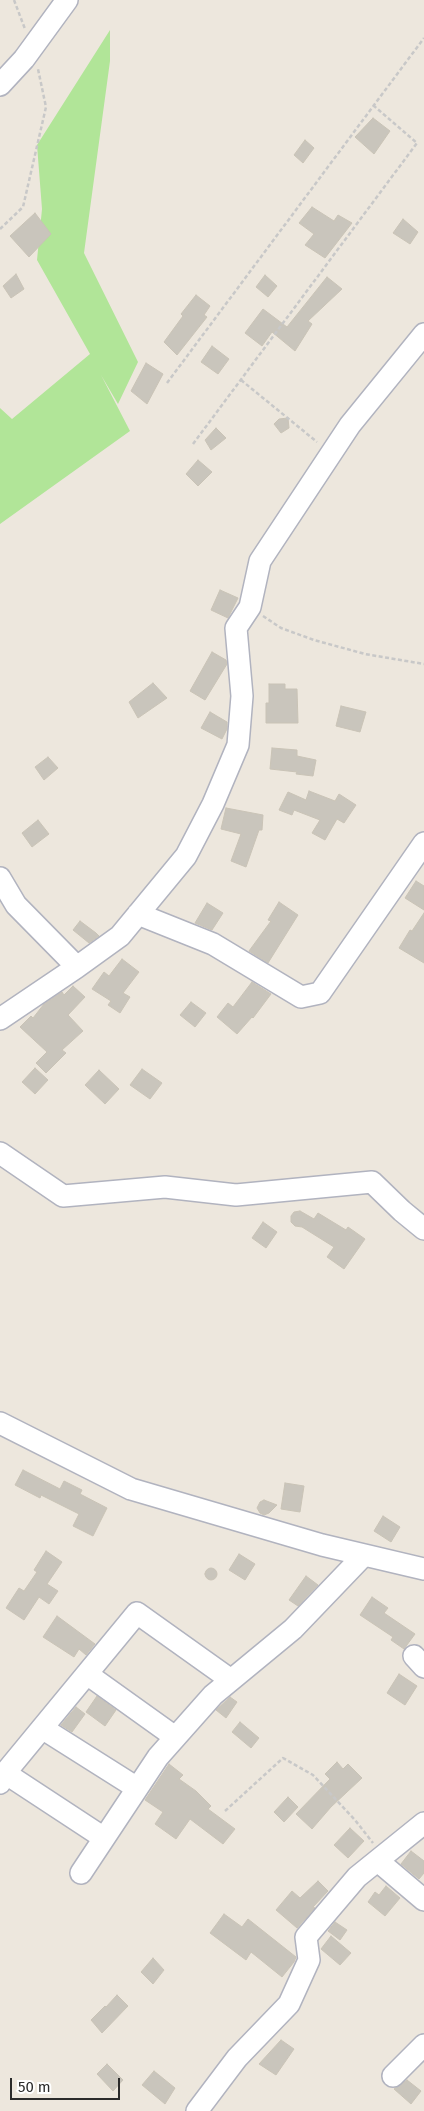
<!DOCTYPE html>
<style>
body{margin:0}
#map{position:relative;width:424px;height:2111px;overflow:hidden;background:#ede7dd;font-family:"Fira Sans",sans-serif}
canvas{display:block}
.scale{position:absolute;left:10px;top:2078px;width:110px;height:22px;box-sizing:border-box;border:2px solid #2b2b2b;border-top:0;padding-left:6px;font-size:15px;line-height:18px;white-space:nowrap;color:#2b2b2b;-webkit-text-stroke:4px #fff;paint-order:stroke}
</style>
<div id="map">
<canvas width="424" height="2111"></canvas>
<div class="scale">50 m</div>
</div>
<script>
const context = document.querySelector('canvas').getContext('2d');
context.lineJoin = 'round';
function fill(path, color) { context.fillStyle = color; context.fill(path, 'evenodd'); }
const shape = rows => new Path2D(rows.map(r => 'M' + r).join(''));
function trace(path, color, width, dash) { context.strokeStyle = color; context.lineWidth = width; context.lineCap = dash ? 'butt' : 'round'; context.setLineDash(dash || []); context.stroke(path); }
fill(shape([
 [110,30,110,61,84,253,138,362,118,404,101,375,130,431,0,524,0,408,12,419,90,354,37,260,42,209,37,145]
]), '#b1e598');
const building = shape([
 [373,118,390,131,374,154,355,137,373,118],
 [305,140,314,148,303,163,294,155,305,140],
 [312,207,334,221,338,215,352,223,325,258,305,245,314,234,299,223,312,207],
 [35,213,51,234,29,257,10,236,35,213],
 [403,219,418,232,410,244,393,233,403,219],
 [16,274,24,289,11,298,3,286,16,274],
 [265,275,277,286,268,297,256,287,265,275],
 [327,277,342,289,308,321,312,324,295,351,272,332,262,346,245,333,263,309,287,327,327,277],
 [196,295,210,306,204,315,207,317,177,355,164,342,183,316,181,314,196,295],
 [212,346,229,359,218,374,201,362,212,346],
 [146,363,163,374,147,404,131,391,146,363],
 [288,418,289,428,281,433,274,424,279,419,288,418],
 [216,428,226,438,211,450,205,440,216,428],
 [198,460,212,472,198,486,186,474,198,460],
 [220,590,238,598,228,618,211,610,220,590],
 [212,652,226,660,227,664,205,700,190,691,212,652],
 [153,683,167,698,138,718,129,702,153,683],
 [269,684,285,684,285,689,297,689,298,723,266,723,266,703,269,703,269,684],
 [341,706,366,712,360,732,336,726,341,706],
 [210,712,227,722,227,729,222,739,201,728,210,712],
 [272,748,297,750,297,756,316,760,313,776,296,774,297,772,270,769,272,748],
 [48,757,58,768,44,780,35,767,48,757],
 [309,791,335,801,339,794,356,805,344,823,337,819,325,840,312,833,320,820,294,810,292,815,279,810,288,792,306,800,309,791],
 [226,808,263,815,262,830,259,830,246,867,231,861,241,834,221,829,226,808],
 [38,820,49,834,32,847,22,833,38,820],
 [416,881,424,886,424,910,405,898,416,881],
 [279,902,298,915,268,963,249,951,271,921,268,920,279,902],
 [207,903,223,913,212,930,195,923,207,903],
 [424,913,424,963,399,948,410,930,412,931,424,913],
 [80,921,96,933,99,936,89,943,73,930,80,921],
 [122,959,139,972,123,993,130,997,120,1013,108,1005,111,1001,92,989,104,972,109,976,122,959],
 [252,982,271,994,253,1018,252,1017,237,1034,217,1017,228,1003,233,1007,252,982],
 [73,986,85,997,68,1015,83,1031,62,1050,66,1053,46,1073,36,1063,47,1052,20,1027,31,1016,33,1018,44,1004,62,992,64,995,73,986],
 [191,1002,206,1013,195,1027,180,1015,191,1002],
 [35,1068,48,1080,35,1094,22,1082,35,1068],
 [142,1069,162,1083,150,1099,130,1085,142,1069],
 [99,1070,119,1089,105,1104,85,1085,99,1070],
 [300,1211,314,1219,318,1213,346,1230,348,1227,365,1239,344,1269,327,1257,334,1247,302,1227,295,1226,291,1222,291,1216,294,1212,300,1211],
 [263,1222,277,1232,266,1248,252,1238,263,1222],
 [23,1470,60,1489,64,1481,82,1490,80,1494,107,1508,93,1536,73,1526,79,1514,41,1495,40,1498,15,1485,23,1470],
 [285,1483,304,1486,300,1512,281,1509,285,1483],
 [264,1500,277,1505,269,1513,264,1515,260,1513,257,1508,260,1502,264,1500],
 [383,1516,400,1527,391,1542,374,1531,383,1516],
 [46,1551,62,1562,47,1584,58,1591,49,1604,39,1597,24,1620,6,1608,19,1588,24,1591,37,1572,34,1570,46,1551],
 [239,1554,255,1564,245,1580,229,1570,239,1554],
 '205 1574a6 6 0 1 1 12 0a6 6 0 1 1-12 0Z',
 [306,1576,318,1585,298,1606,289,1600,306,1576],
 [372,1597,388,1608,384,1613,415,1634,404,1649,391,1640,393,1637,360,1615,372,1597],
 [57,1616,95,1644,86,1655,79,1649,74,1657,43,1637,57,1616],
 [399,1674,417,1686,405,1705,387,1693,399,1674],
 [97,1696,116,1710,105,1726,86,1712,97,1696],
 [230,1697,237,1702,226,1718,216,1710,230,1697],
 [76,1707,85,1714,72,1732,61,1725,76,1707],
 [240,1722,259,1738,251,1748,232,1732,240,1722],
 [337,1762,343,1769,348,1764,362,1778,331,1807,312,1829,296,1814,330,1779,325,1774,337,1762],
 [169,1764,183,1775,179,1779,196,1791,211,1806,208,1809,235,1829,223,1844,190,1819,176,1839,155,1824,163,1812,145,1800,169,1764],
 [288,1797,298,1807,284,1822,274,1812,288,1797],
 [350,1828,364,1841,348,1858,334,1845,350,1828],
 [411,1851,424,1861,424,1873,419,1879,401,1864,411,1851],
 [318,1881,328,1891,313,1907,315,1908,297,1928,276,1910,292,1891,300,1898,318,1881],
 [386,1886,400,1898,385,1916,368,1902,375,1892,379,1895,386,1886],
 [224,1914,242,1927,248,1919,296,1957,294,1962,282,1977,251,1952,246,1960,210,1933,224,1914],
 [335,1922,347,1930,340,1940,328,1931,335,1922],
 [331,1936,351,1953,340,1965,321,1949,331,1936],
 [153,1958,164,1970,153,1984,141,1972,153,1958],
 [117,1995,128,2006,102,2033,91,2020,105,2006,106,2007,117,1995],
 [281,2040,294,2049,276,2075,259,2064,281,2040],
 [107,2064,123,2080,113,2091,97,2074,107,2064],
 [154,2071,175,2088,165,2104,142,2085,154,2071],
 [407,2080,421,2091,411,2104,394,2089,407,2080]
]);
fill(building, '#c9c5bc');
trace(building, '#c9c3b6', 1);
const minor = shape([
 [0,85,24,59,67,0],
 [0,878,16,905,77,967,120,936,186,856,213,804,238,745,242,696,236,628,250,607,260,561,350,425,424,334],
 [138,914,213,944,301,997,320,993,424,843],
 [0,1019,77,967],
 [0,1153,63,1196,165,1187,236,1195,372,1182,402,1211,424,1229],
 [0,1423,131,1489,322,1545,424,1569],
 [414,1656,424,1667],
 [87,1674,175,1737],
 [42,1728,137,1788],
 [5,1773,104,1838],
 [0,1783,5,1773,137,1613,231,1680],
 [378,1861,424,1900],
 [81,1873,158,1757,213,1695,293,1629,364,1555],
 [393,2076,424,2045],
 [197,2111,237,2058,289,2004,309,1960,306,1937,357,1877,424,1823]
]);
trace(minor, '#b1b3bf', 24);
trace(shape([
 [14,0,25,29],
 [0,229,23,207,46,107,38,69],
 [241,380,317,442],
 [167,383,424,38],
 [193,444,417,143,374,106],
 [263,616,281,628,314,640,365,654,424,664],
 [225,1811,283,1758,313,1775,355,1820,373,1843]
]), '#c8c8c8', 2.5, [4, 2.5]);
trace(minor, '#fff', 21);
</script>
